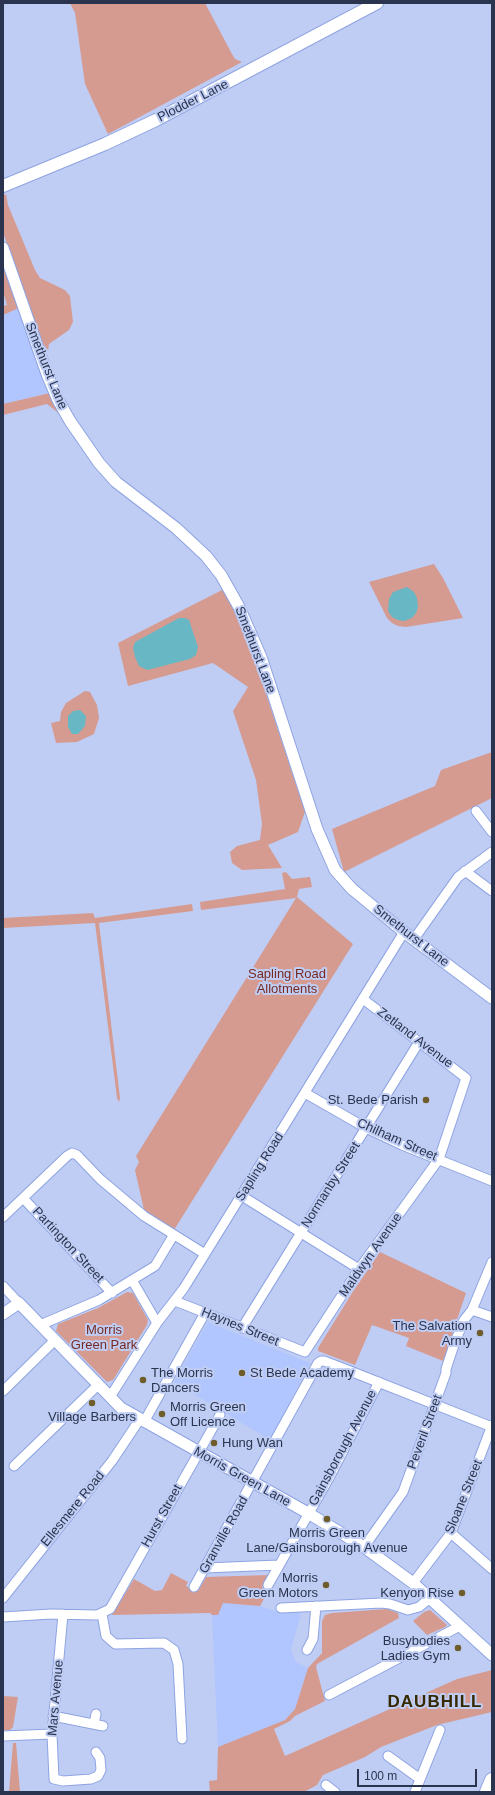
<!DOCTYPE html>
<style>
body{margin:0}
#map{position:relative;width:495px;height:1795px;overflow:hidden;background:#bfcdf4;font-family:Arial,sans-serif}
canvas{display:block}
.frame{position:absolute;inset:0;border:4px solid #2b344e;pointer-events:none}
.scale{position:absolute;left:357px;top:1769px;width:120px;height:18px;box-sizing:border-box;border:2px solid #2b344e;border-top:0;padding-left:5px;font-size:12px;line-height:14px;white-space:nowrap;color:#2b344e;-webkit-text-stroke:3px #bfcdf4;paint-order:stroke}
</style>
<div id="map">
<canvas width="495" height="1795"></canvas>
<div class="frame"></div>
<div class="scale">100 m</div>
</div>
<script>
const context = document.querySelector('canvas').getContext('2d');
context.lineJoin = 'round';
function fill(path, color) { context.fillStyle = color; context.fill(path, 'evenodd'); }
const shape = rows => new Path2D(rows.map(r => 'M' + r).join(''));
function trace(path, color, width, dash) { context.strokeStyle = color; context.lineWidth = width; context.lineCap = dash ? 'butt' : 'round'; context.setLineDash(dash || []); context.stroke(path); }
function drawText(font, color, halo, rows, align = 'center') {
  context.font = font + ' Arial,sans-serif'; context.lineWidth = 4; context.setLineDash([]); context.textBaseline = 'middle'; context.strokeStyle = halo; context.fillStyle = color; for (const [text, x, y, turn = 0] of rows) {
    context.save(); context.translate(x, y); context.rotate((+turn || 0) * Math.PI / 180); context.textAlign = isNaN(turn) ? turn : align; if (halo) context.strokeText(text, 0, 0); context.fillText(text, 0, 0); context.restore();
  }
}
fill(shape([
 [19,308,50,393,3,404,3,315],
 [208,1322,310,1363,270,1440,174,1382],
 [223,1603,260,1606,281,1613,301,1613,291,1650,296,1662,308,1668,295,1709,285,1720,218,1747,212,1615,218,1614]
]), '#b1c5fe');
fill(shape([
 [70,3,205,3,232,54,235,59,242,62,108,134,85,84,75,13],
 [6,194,8,205,35,270,40,278,65,290,70,296,73,322,69,330,49,344,48,351,43,350,3,232,3,196],
 [3,261,19,308,3,315,3,306,7,305,3,291],
 [50,393,59,411,57,412,47,404,3,415,3,404],
 [434,564,443,578,463,618,406,627,398,626,392,623,387,618,369,582],
 [224,589,240,619,251,648,305,812,298,832,268,845,282,868,242,870,232,863,230,852,237,846,260,840,262,824,256,780,233,711,248,687,213,663,128,686,118,643],
 [85,691,90,692,97,705,99,718,94,734,77,742,56,743,51,723,60,721,61,712,66,703],
 [492,752,492,798,344,872,332,829,435,786,441,770],
 [286,872,292,879,310,877,312,887,299,889,297,897,353,944,174,1230,144,1210,135,1170,139,1162,136,1156,296,898,201,910,200,902,285,889,282,873],
 [192,904,193,911,99,923,120,1098,119,1102,117,1098,95,923,3,928,3,918,93,913,95,918],
 [380,1252,466,1293,443,1361,406,1346,409,1338,372,1325,355,1365,318,1351,318,1348,352,1293],
 [127,1292,133,1293,148,1320,147,1325,113,1380,107,1382,56,1331,58,1324,98,1308],
 [171,1573,188,1582,186,1586,198,1591,206,1577,269,1575,262,1587,269,1590,260,1606,223,1603,218,1615,212,1615,210,1613,112,1615,134,1579,155,1591,162,1590],
 [387,1609,398,1613,399,1618,317,1664,316,1667,325,1701,295,1716,290,1721,274,1729,285,1756,457,1679,492,1670,492,1712,437,1725,381,1747,365,1757,323,1775,317,1785,304,1792,210,1792,209,1781,217,1780,218,1747,285,1720,295,1709,308,1668,322,1653,322,1621,325,1615,332,1613],
 [430,1610,447,1625,445,1627,427,1635,413,1621,424,1612],
 [3,1696,18,1697,13,1727,10,1730,3,1730],
 [13,1743,16,1743,20,1792,9,1792]
]), '#d59b91');
fill(shape([
 [407,587,414,592,417,598,418,607,416,613,412,618,404,621,398,620,392,617,388,611,389,599,393,592],
 [179,618,185,618,189,620,198,647,196,655,190,659,147,670,139,666,135,657,133,648,135,642],
 [80,710,86,716,85,726,78,734,72,734,68,727,68,716,73,711]
]), '#67b7c5');
const minor = shape([
 [476,811,492,832],
 [465,871,492,891],
 [414,939,458,877,492,852],
 [305,1093,366,1128,402,1145,492,1181],
 [242,1196,359,1269],
 [23,1198,112,1293],
 [3,1217,67,1156,72,1153,77,1155,100,1179,144,1216,205,1254],
 [132,1280,157,1323],
 [3,1286,19,1303],
 [175,1301,305,1352,359,1269,439,1159,466,1078,363,999],
 [472,1310,492,1317],
 [40,1325,99,1300,155,1266,173,1236],
 [242,1328,419,1042],
 [3,1391,54,1341],
 [110,1397,157,1323,184,1288,404,932],
 [144,1422,205,1313],
 [14,1466,98,1385],
 [451,1533,492,1569],
 [364,1547,403,1492,446,1373,446,1369,455,1342,464,1320,472,1310,492,1262],
 [205,1568,279,1565],
 [413,1583,451,1533,492,1425],
 [268,1585,329,1478,379,1382],
 [194,1587,318,1363,321,1361,324,1361,350,1371,492,1427],
 [3,1598,112,1461,140,1419],
 [281,1608,381,1603,390,1604,408,1610,419,1607,430,1598],
 [63,1614,52,1734,54,1779,63,1781,91,1779,98,1776,101,1770,100,1758,96,1752],
 [102,1614,106,1636,115,1644,164,1643,174,1650,178,1664,182,1739],
 [3,1617,51,1614,97,1615,110,1609,220,1415],
 [307,1650,313,1639,316,1606],
 [329,1695,460,1626],
 [53,1716,103,1726],
 [94,1724,96,1714],
 [3,1736,52,1734],
 [388,1756,420,1779],
 [326,1785,335,1792],
 [415,1792,440,1730]
]);
const tertiary = shape([
 [3,248,47,374,58,400,70,421,99,463,116,482,176,528,206,556,221,575,239,607,261,657,317,829,335,870,352,889,404,932,492,998],
 [3,1314,19,1303,121,1408,308,1513,364,1547,413,1583,492,1655]
]);
const secondary = shape([
 [3,186,105,144,156,120,377,3]
]);
const primary = shape([
 [487,1792,492,1780]
]);
trace(minor, '#8ea3e1', 11);
trace(tertiary, '#8ea3e1', 13);
trace(secondary, '#8ea3e1', 14);
trace(primary, '#8ea3e1', 16);
trace(minor, '#fff', 9);
trace(tertiary, '#fff', 11);
trace(secondary, '#fff', 12);
trace(primary, '#fff', 14);
for (const [x, y, r, color] of [
 [426,1100,4,"#6e5c2a"],
 [480,1333,4,"#6e5c2a"],
 [242,1373,4,"#6e5c2a"],
 [143,1380,4,"#6e5c2a"],
 [92,1403,4,"#6e5c2a"],
 [162,1414,4,"#6e5c2a"],
 [214,1443,4,"#6e5c2a"],
 [327,1519,4,"#6e5c2a"],
 [326,1585,4,"#6e5c2a"],
 [462,1593,4,"#6e5c2a"],
 [458,1648,4,"#6e5c2a"]
]) { const dot = new Path2D(); dot.arc(x, y, r, 0, 2 * Math.PI); context.fillStyle = color; context.fill(dot); trace(dot, '#bfcdf4', 1.5); }
drawText('13px', '#2b344e', '#bfcdf4', [
 ["Plodder Lane",193,101,-27],
 ["Smethurst Lane",46,366,68],
 ["Smethurst Lane",255,650,69],
 ["Smethurst Lane",411,936,38],
 ["Zetland Avenue",415,1038,37],
 ["Chilham Street",397,1140,24],
 ["Sapling Road",260,1167,-58],
 ["Normanby Street",331,1185,-58],
 ["Partington Street",68,1245,47],
 ["Maldwyn Avenue",371,1255,-55],
 ["Haynes Street",240,1327,22],
 ["Peveril Street",425,1432,-70],
 ["Gainsborough Avenue",343,1448,-62],
 ["Morris Green Lane",242,1477,29],
 ["Sloane Street",464,1497,-68],
 ["Ellesmere Road",73,1509,-51],
 ["Hurst Street",162,1516,-61],
 ["Granville Road",224,1535,-61],
 ["Mars Avenue",56,1698,-85]
]);
drawText('13px', '#782a21', '#bfcdf4', [
 ["Sapling Road",287,974],
 ["Allotments",287,989],
 ["Morris",104,1330],
 ["Green Park",104,1345]
]);
drawText('13px', '#2b344e', '#bfcdf4', [
 ["St. Bede Parish",418,1100],
 ["The Salvation",472,1326],
 ["Army",472,1341],
 ["The Morris",151,1373,"left"],
 ["Dancers",151,1388,"left"],
 ["St Bede Academy",250,1373,"left"],
 ["Morris Green",170,1407,"left"],
 ["Off Licence",170,1422,"left"],
 ["Village Barbers",92,1417,"center"],
 ["Hung Wan",222,1443,"left"],
 ["Morris Green",327,1533,"center"],
 ["Lane/Gainsborough Avenue",327,1548,"center"],
 ["Morris",318,1578],
 ["Green Motors",318,1593],
 ["Kenyon Rise",454,1593],
 ["Busybodies",450,1641],
 ["Ladies Gym",450,1656]
], 'right');
context.letterSpacing = '1px';
drawText('bold 17px', '#362900', '#bfcdf4', [
 ["DAUBHILL",435,1702]
]);
context.letterSpacing = '0px';
</script>
